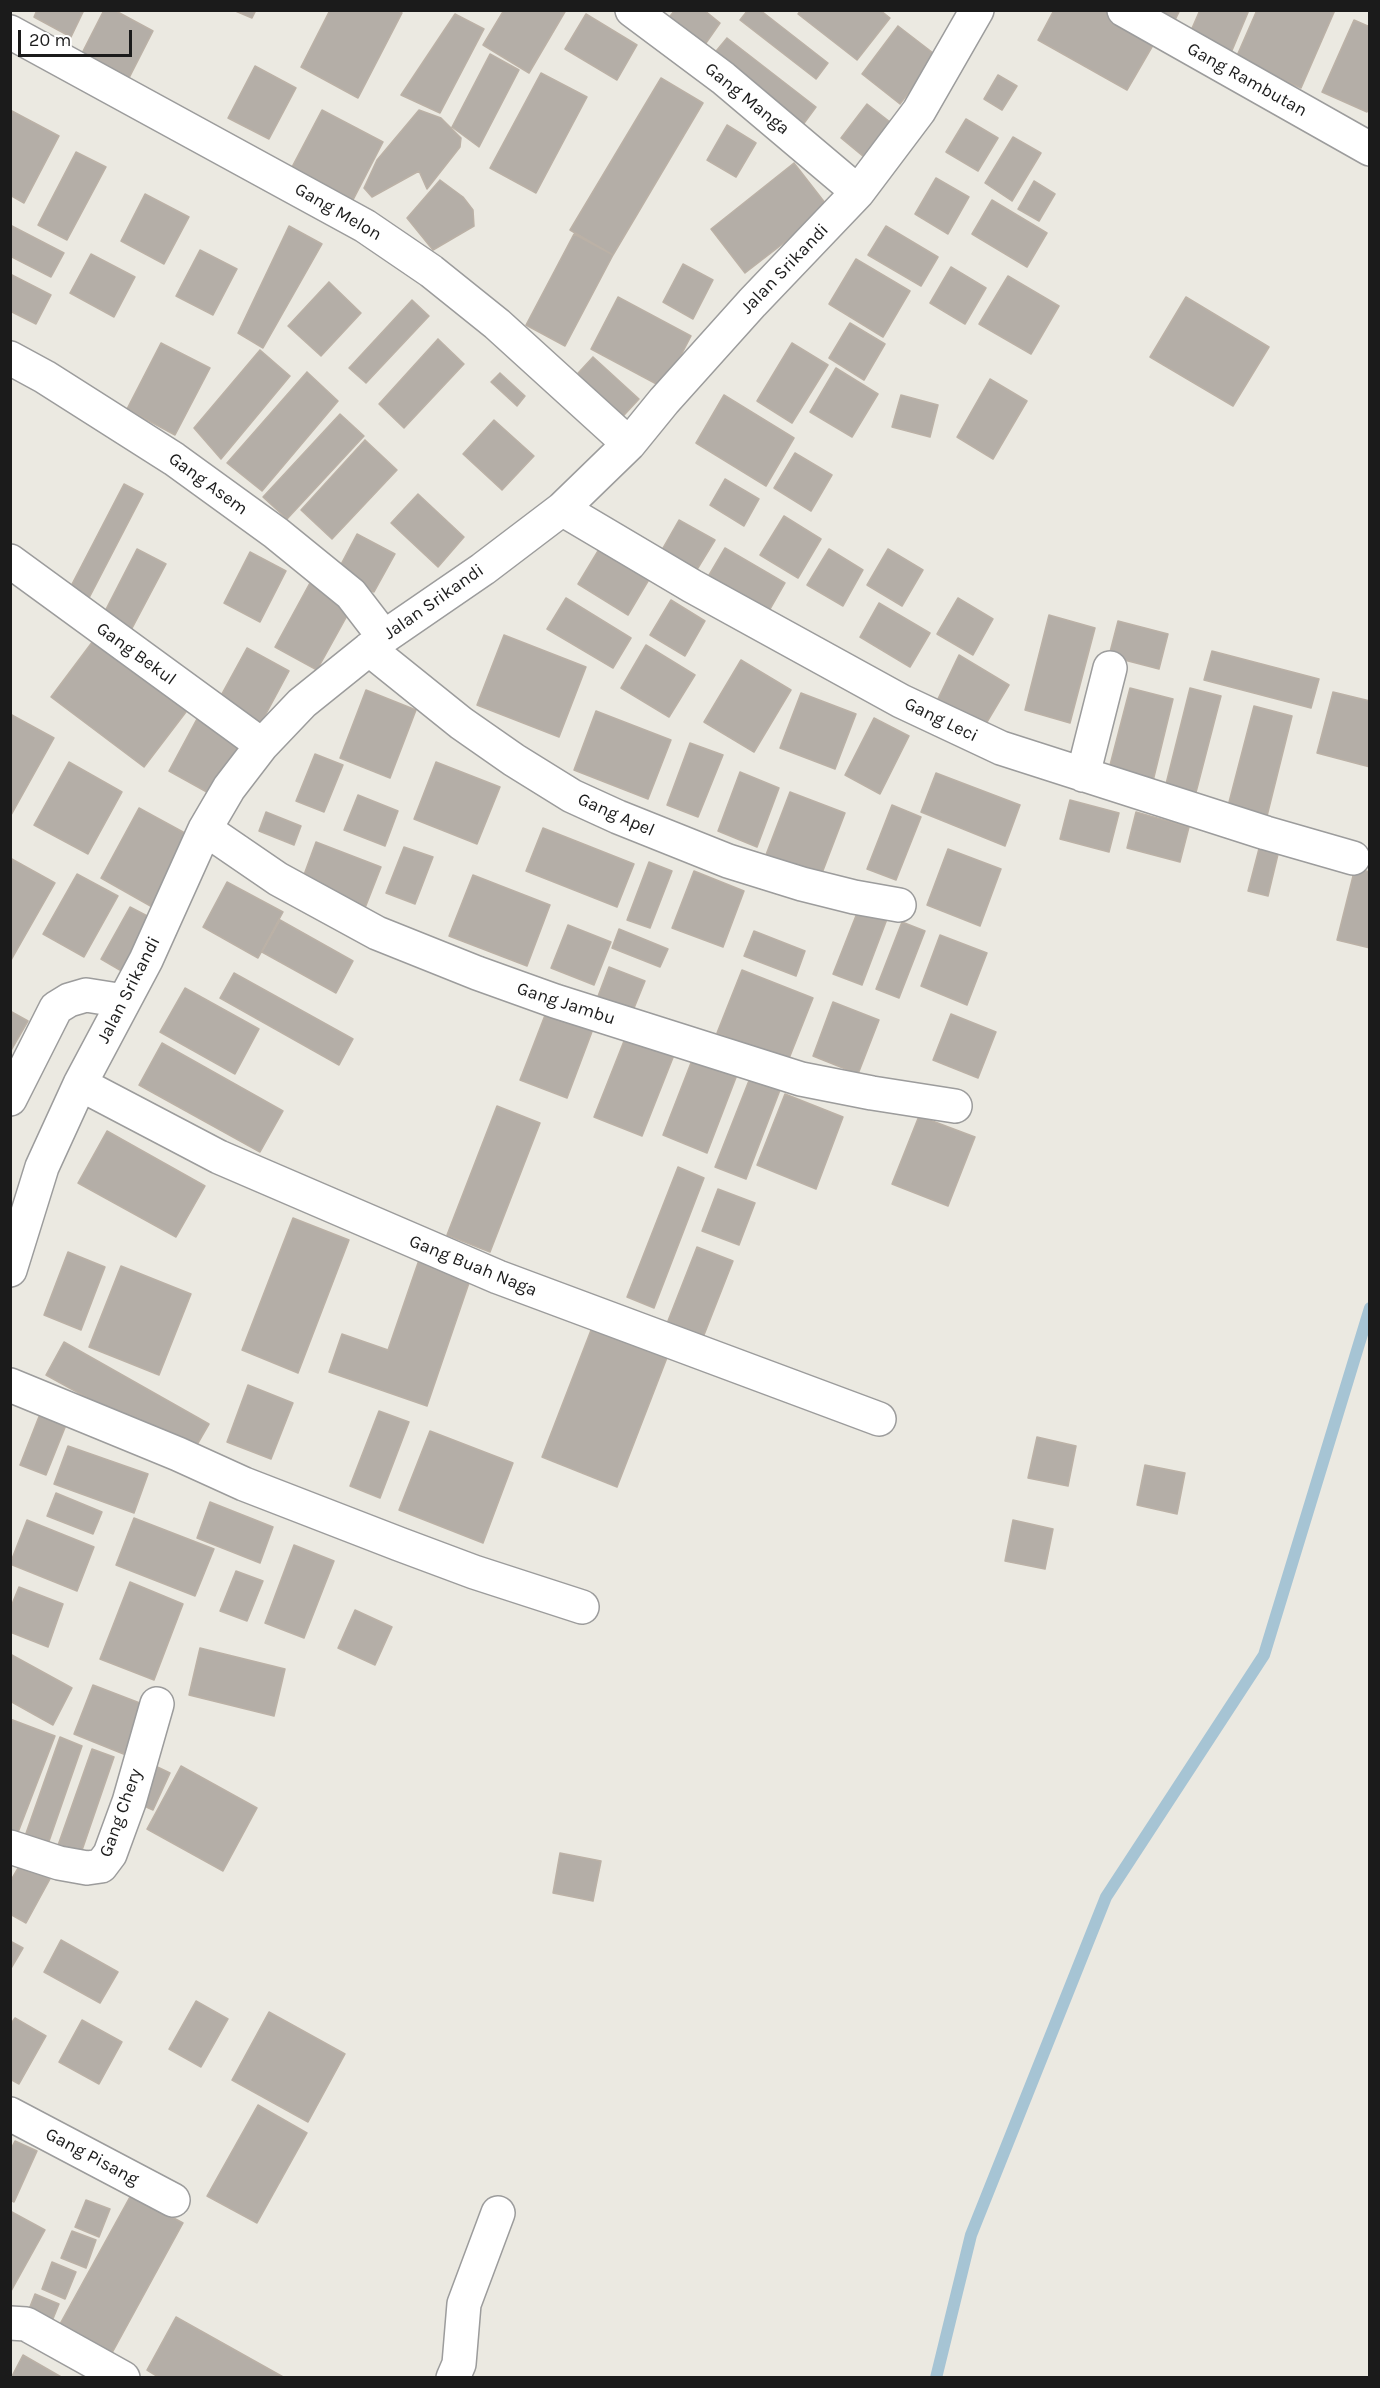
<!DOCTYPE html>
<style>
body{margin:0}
#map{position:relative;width:1380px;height:2388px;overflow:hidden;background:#ebe9e1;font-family:Karla,sans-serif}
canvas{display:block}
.frame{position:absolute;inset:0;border:12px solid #1b1b1b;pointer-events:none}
.scale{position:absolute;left:18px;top:30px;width:114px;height:27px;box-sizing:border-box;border:3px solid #1b1b1b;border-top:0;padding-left:8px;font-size:18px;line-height:21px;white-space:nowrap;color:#1b1b1b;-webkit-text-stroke:4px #fff;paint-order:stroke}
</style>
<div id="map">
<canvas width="1380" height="2388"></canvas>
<div class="frame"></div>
<div class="scale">20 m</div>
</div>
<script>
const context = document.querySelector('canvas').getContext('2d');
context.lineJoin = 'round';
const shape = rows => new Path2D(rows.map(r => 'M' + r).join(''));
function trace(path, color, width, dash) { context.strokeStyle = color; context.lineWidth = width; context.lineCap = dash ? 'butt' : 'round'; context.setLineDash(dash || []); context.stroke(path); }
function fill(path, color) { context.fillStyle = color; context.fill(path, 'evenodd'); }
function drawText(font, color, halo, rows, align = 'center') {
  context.font = font + ' Karla,sans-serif'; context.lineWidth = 4.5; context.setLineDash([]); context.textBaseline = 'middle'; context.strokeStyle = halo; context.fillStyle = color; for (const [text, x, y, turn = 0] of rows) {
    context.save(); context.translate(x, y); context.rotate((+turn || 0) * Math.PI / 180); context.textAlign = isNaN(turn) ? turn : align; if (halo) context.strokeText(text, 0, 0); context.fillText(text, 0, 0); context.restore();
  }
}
trace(shape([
 [936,2378,971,2235,1106,1897,1264,1655,1370,1308]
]), '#a6c4d4', 12);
const building = shape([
 [37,10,84,10,71,37,34,17,37,10],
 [104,10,114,10,153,31,127,82,80,57,104,10],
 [233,10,256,10,252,18,233,10],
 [330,10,397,10,402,13,358,98,301,67,330,10],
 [504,10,566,10,529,73,483,45,504,10],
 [675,10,704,10,720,23,699,53,663,25,675,10],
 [748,10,760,10,828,63,816,79,740,20,748,10],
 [801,10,880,10,890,18,857,60,798,14,801,10],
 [1054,10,1104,10,1156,40,1127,90,1038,40,1054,10],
 [1142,10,1180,10,1173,24,1142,10],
 [1200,10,1249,10,1228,60,1186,42,1200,10],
 [1257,10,1335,10,1301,88,1236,58,1257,10],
 [455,14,484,29,440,113,401,95,455,14],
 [586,14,637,45,617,80,565,49,586,14],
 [1354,20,1370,27,1370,106,1367,112,1322,92,1354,20],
 [898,26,937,56,900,104,862,74,898,26],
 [727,38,816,107,802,126,712,56,727,38],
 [490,54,519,70,479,147,452,127,490,54],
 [255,66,296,88,269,139,228,118,255,66],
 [541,73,587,97,536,193,490,168,541,73],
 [998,75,1017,86,1002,110,984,99,998,75],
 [661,78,703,103,613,255,570,230,661,78],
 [867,104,890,122,864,157,841,138,867,104],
 [10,110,59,136,24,203,10,195,10,110],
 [322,110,383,142,353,200,292,167,322,110],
 [419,110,441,118,461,138,460,147,427,189,419,171,372,197,364,188,377,160,419,110],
 [966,119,998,138,978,171,946,152,966,119],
 [727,125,756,143,736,177,707,160,727,125],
 [1013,137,1041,153,1012,201,985,183,1013,137],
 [76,152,106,167,67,240,38,225,76,152],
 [794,163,829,208,745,273,711,229,794,163],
 [936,178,969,197,948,234,915,214,936,178],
 [440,180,463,197,473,210,474,226,433,250,407,218,440,180],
 [1034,181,1055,194,1039,221,1018,209,1034,181],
 [145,194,189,217,164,264,121,241,145,194],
 [992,200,1047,233,1027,267,972,234,992,200],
 [10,225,64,253,51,277,10,256,10,225],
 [289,226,322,244,263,348,238,333,289,226],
 [886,226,938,257,921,286,868,255,886,226],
 [574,234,613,255,565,346,526,325,574,234],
 [200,250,237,269,213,315,176,296,200,250],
 [91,254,135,277,114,317,70,293,91,254],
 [856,259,910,291,883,337,829,304,856,259],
 [683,264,713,280,693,319,663,302,683,264],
 [951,267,986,288,965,324,930,303,951,267],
 [10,274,51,295,36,324,10,311,10,274],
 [1008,276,1059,306,1031,354,979,324,1008,276],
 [329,282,361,313,321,356,288,326,329,282],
 [618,297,691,336,664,388,591,349,618,297],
 [1186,297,1269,347,1233,406,1150,357,1186,297],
 [412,300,429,316,366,383,349,368,412,300],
 [850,323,885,344,864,380,829,358,850,323],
 [438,339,464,364,404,428,379,404,438,339],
 [161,343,210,368,175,435,127,409,161,343],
 [792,343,828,365,792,423,757,401,792,343],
 [260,350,290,376,221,459,194,428,260,350],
 [593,357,639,399,613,427,568,384,593,357],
 [836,368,878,394,852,437,810,412,836,368],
 [307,372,338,401,262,491,227,463,307,372],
 [500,373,525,396,517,406,491,382,500,373],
 [990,379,1027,401,993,459,957,437,990,379],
 [724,395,794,438,766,486,696,443,724,395],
 [901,395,938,405,930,437,892,427,901,395],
 [340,414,364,436,287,519,263,497,340,414],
 [494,420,534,456,502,490,463,454,494,420],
 [365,440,397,470,332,539,301,510,365,440],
 [795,453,832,475,811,511,774,488,795,453],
 [725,479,759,499,744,526,710,505,725,479],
 [124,484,143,494,89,598,70,588,124,484],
 [418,494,464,537,438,567,391,523,418,494],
 [784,516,821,539,798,578,760,555,784,516],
 [679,520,715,540,693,576,659,555,679,520],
 [357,534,395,554,374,592,337,572,357,534],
 [601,546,651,576,628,615,578,584,601,546],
 [725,548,785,583,765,618,705,582,725,548],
 [137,549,166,564,129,634,101,619,137,549],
 [829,549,863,570,843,606,807,585,829,549],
 [888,549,923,570,902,606,867,585,888,549],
 [250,552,286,571,260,622,224,603,250,552],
 [311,581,353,605,317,670,275,647,311,581],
 [566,598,631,638,613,668,547,629,566,598],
 [958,598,993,619,973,655,937,634,958,598],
 [671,600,705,621,685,656,650,635,671,600],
 [879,603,930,633,910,667,860,637,879,603],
 [1049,615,1095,628,1070,723,1025,710,1049,615],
 [1118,621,1168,634,1159,669,1109,656,1118,621],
 [504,635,586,667,559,737,477,705,504,635],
 [96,637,189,708,144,767,51,697,96,637],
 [646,645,695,675,669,717,621,688,646,645],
 [247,648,289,671,260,725,218,701,247,648],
 [1212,651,1319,679,1311,708,1204,680,1212,651],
 [959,655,1009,685,984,727,936,703,959,655],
 [741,660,791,690,754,752,704,722,741,660],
 [1130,688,1173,699,1153,781,1109,769,1130,688],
 [1190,688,1221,696,1194,800,1164,792,1190,688],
 [366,690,416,710,390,778,340,758,366,690],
 [1333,692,1370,701,1370,767,1317,753,1333,692],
 [801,693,856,714,835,769,780,748,801,693],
 [1254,706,1292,716,1266,820,1227,810,1254,706],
 [596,711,671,740,648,799,574,770,596,711],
 [10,714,54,738,10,817,10,714],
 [198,717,244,742,214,796,169,771,198,717],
 [874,718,909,736,880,794,845,775,874,718],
 [690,743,723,755,698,817,667,805,690,743],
 [315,754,343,765,324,812,296,801,315,754],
 [69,762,122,792,88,854,34,825,69,762],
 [436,762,500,787,477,844,414,819,436,762],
 [740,772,779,788,757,847,718,831,740,772],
 [936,773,1020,805,1005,846,921,812,936,773],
 [790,792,845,813,819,881,764,860,790,792],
 [358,795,398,811,385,846,344,830,358,795],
 [1070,800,1119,813,1109,852,1060,839,1070,800],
 [892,805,921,817,896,880,867,869,892,805],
 [139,808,194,838,154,908,101,878,139,808],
 [266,812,301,826,294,845,259,831,266,812],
 [1136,812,1189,827,1180,862,1127,848,1136,812],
 [543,828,634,864,617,907,526,871,543,828],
 [1261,841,1280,846,1268,896,1248,891,1261,841],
 [316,842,381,867,365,908,301,883,316,842],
 [404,847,433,857,415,904,386,893,404,847],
 [948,849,1001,869,980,926,927,905,948,849],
 [10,858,55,883,10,962,10,858],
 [649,862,672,871,650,928,627,920,649,862],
 [1355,868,1370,872,1370,948,1337,940,1355,868],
 [694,871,744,891,723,947,672,928,694,871],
 [77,874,118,896,84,957,43,934,77,874],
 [473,875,550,905,527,966,449,936,473,875],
 [227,882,283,912,258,958,203,927,227,882],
 [130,907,155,920,125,973,101,959,130,907],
 [859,908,887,919,862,985,833,974,859,908],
 [280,920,353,961,336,993,262,952,280,920],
 [902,922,925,931,899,998,876,989,902,922],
 [568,925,611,942,594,985,551,968,568,925],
 [619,929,668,949,660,967,612,948,619,929],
 [754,931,805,951,796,976,744,956,754,931],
 [940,935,987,953,967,1005,921,986,940,935],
 [609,967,645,981,632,1013,597,999,609,967],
 [742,970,813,998,788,1061,717,1033,742,970],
 [234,973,353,1039,339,1065,220,998,234,973],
 [185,988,259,1029,235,1074,160,1032,185,988],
 [833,1002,879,1020,858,1074,813,1056,833,1002],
 [547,1010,593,1029,567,1098,520,1080,547,1010],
 [10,1011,28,1021,10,1052,10,1011],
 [951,1014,996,1032,978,1078,933,1060,951,1014],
 [626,1036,674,1055,642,1136,594,1117,626,1036],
 [162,1043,283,1111,260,1152,139,1085,162,1043],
 [696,1050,740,1067,707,1153,663,1135,696,1050],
 [750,1078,780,1090,746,1179,715,1167,750,1078],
 [785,1094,843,1117,816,1189,757,1165,785,1094],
 [497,1106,540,1123,490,1252,447,1235,497,1106],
 [919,1116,975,1137,948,1206,892,1184,919,1116],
 [107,1131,205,1186,176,1237,78,1183,107,1131],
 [678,1167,704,1178,654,1308,627,1297,678,1167],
 [718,1189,755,1203,739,1245,702,1231,718,1189],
 [293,1218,349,1240,298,1373,242,1350,293,1218],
 [697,1247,733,1261,702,1340,666,1326,697,1247],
 [68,1252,105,1267,81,1330,44,1315,68,1252],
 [419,1260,471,1277,427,1406,329,1372,342,1334,388,1350,419,1260],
 [121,1266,191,1294,159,1375,89,1347,121,1266],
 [593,1325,668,1355,617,1487,542,1457,593,1325],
 [64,1342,209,1424,191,1455,46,1375,64,1342],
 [248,1385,293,1403,271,1459,227,1442,248,1385],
 [379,1411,409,1422,380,1498,350,1486,379,1411],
 [40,1414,66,1425,46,1475,20,1465,40,1414],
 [430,1431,513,1463,483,1543,399,1510,430,1431],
 [1037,1437,1076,1446,1068,1486,1028,1478,1037,1437],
 [68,1446,148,1474,134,1513,54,1484,68,1446],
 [1145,1465,1185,1473,1177,1514,1137,1505,1145,1465],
 [56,1493,102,1512,93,1534,47,1516,56,1493],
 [210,1502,273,1527,260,1563,197,1538,210,1502],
 [134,1518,214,1549,195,1596,116,1565,134,1518],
 [27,1520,94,1547,77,1591,10,1564,27,1520],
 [1013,1520,1053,1529,1045,1569,1005,1561,1013,1520],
 [294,1545,334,1561,304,1638,265,1623,294,1545],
 [236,1571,263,1581,247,1621,220,1611,236,1571],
 [130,1582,183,1604,154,1680,100,1659,130,1582],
 [19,1587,63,1604,48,1647,10,1632,10,1609,19,1587],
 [355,1610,392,1627,375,1665,338,1648,355,1610],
 [200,1648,285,1669,274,1716,189,1695,200,1648],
 [10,1654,72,1688,53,1725,10,1701,10,1654],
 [93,1685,145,1705,126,1755,74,1734,93,1685],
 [10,1719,55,1736,17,1835,10,1832,10,1719],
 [60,1737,82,1746,47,1847,24,1839,60,1737],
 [92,1749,114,1757,79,1859,56,1851,92,1749],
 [149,1763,170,1773,153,1810,133,1801,149,1763],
 [181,1766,257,1808,223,1871,147,1829,181,1766],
 [560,1853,601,1861,593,1901,553,1893,560,1853],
 [21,1863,50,1879,26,1923,10,1914,10,1882,21,1863],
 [61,1940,118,1972,100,2003,44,1972,61,1940],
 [10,1941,23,1948,10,1970,10,1941],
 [196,2001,228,2019,201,2067,169,2049,196,2001],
 [269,2012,345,2054,308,2122,232,2080,269,2012],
 [15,2018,46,2036,19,2084,10,2079,10,2025,15,2018],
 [82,2020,122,2042,99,2084,59,2062,82,2020],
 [258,2105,307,2133,257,2223,207,2196,258,2105],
 [15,2141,37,2151,14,2202,10,2200,10,2151,15,2141],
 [131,2195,183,2223,112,2353,60,2324,131,2195],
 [86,2200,110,2209,99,2237,75,2227,86,2200],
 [10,2211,45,2230,10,2293,10,2211],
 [72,2231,96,2240,86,2268,61,2258,72,2231],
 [52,2262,76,2272,65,2299,42,2289,52,2262],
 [35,2294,59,2304,48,2331,24,2322,35,2294],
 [176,2317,285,2378,160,2378,147,2370,176,2317],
 [23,2355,63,2378,11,2378,23,2355]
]);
fill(building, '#b4aea7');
trace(building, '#bbb1a6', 1.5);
const minor = shape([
 [632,10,723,78,858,192],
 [1124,10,1370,149],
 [10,32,365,226,431,271,497,324,629,444],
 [10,358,45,377,174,459,276,533,351,594,384,637],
 [562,509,692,586,901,701,1001,748,1266,833,1353,858],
 [10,561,262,745],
 [369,649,461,723,514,760,572,796,618,817,728,861,802,884,854,897,899,905],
 [1083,775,1110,668],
 [205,829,278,879,377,933,477,973,555,1001,801,1079,872,1093,955,1106],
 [80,1084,219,1157,498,1277,879,1419],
 [10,1099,56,1008,69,1000,86,995,124,1001],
 [10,1270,42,1167,80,1084,146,960,205,829,229,788,262,745,302,703,384,637,483,569,562,509,629,444,664,401,752,303,858,192,919,111,977,10],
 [10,1385,178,1454,244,1484,399,1544,474,1572,582,1607],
 [10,1847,59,1863,87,1868,101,1866,110,1854,129,1802,157,1704],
 [10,2114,173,2200],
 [10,2323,26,2324,123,2378],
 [453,2378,459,2364,464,2304,498,2213]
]);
trace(minor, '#9c9c9c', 36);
trace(minor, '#fff', 33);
drawText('18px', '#1b1b1b', '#fff', [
 ["Gang Rambutan",1247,80,29],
 ["Gang Manga",747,99,39],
 ["Gang Melon",338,212,30],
 ["Jalan Srikandi",785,269,-46],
 ["Gang Asem",208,484,36],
 ["Jalan Srikandi",434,602,-35],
 ["Gang Bekul",136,654,36],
 ["Gang Leci",941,720,26],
 ["Gang Apel",616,815,24],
 ["Jalan Srikandi",129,990,-63],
 ["Gang Jambu",566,1004,18],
 ["Gang Buah Naga",473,1266,22],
 ["Gang Chery",121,1813,-70],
 ["Gang Pisang",92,2157,28]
]);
</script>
